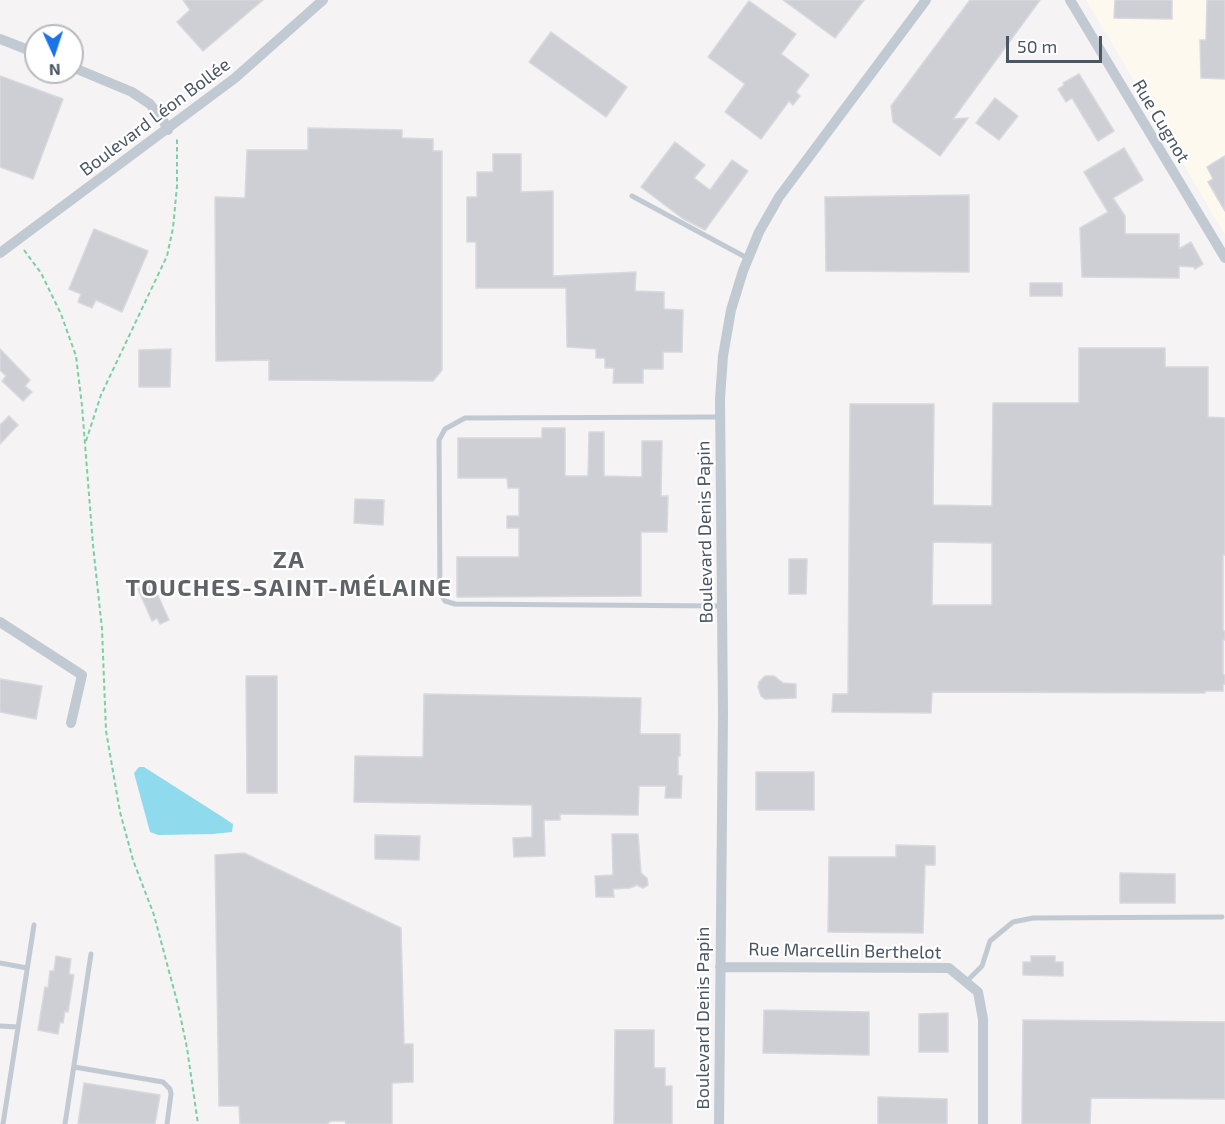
<!DOCTYPE html>
<meta charset="utf-8">
<style>
body{margin:0}
#map{position:relative;width:1225px;height:1124px;overflow:hidden;background:#f5f3f3;font-family:"Exo 2",sans-serif}
canvas{display:block}
.north{position:absolute;left:24px;top:24px;width:60px;height:60px;box-sizing:border-box;background:#fff;border:2px solid #b7bbc0;border-radius:50%;rotate:177deg;font-size:16px;font-weight:700;line-height:24px;text-align:center;color:#4a5661}
.north::after{content:'';display:block;margin:auto;width:21px;height:27px;background:#1a73e8;clip-path:polygon(50% 0,100% 100%,50% 72%,0 100%)}
.scale{position:absolute;left:1006px;top:36px;width:96px;height:27px;box-sizing:border-box;border:3px solid #4a5661;border-top:0;padding-left:8px;font-size:18px;line-height:21px;white-space:nowrap;color:#4a5661;-webkit-text-stroke:4px #fff;paint-order:stroke}
</style>
<div id="map">
<canvas width="1225" height="1124"></canvas>
<div class="north">N</div>
<div class="scale">50 m</div>
</div>
<script>
const context = document.querySelector('canvas').getContext('2d');
context.lineJoin = 'round';
function fill(path, color) { context.fillStyle = color; context.fill(path, 'evenodd'); }
const shape = rows => new Path2D(rows.map(r => 'M' + r).join(''));
function trace(path, color, width, dash) { context.strokeStyle = color; context.lineWidth = width; context.lineCap = dash ? 'butt' : 'round'; context.setLineDash(dash || []); context.stroke(path); }
function drawText(font, color, halo, rows, align = 'center') {
  context.font = font + ' "Exo 2",sans-serif'; context.lineWidth = 4.5; context.setLineDash([]); context.textBaseline = 'middle'; context.strokeStyle = halo; context.fillStyle = color; for (const [text, x, y, turn = 0] of rows) {
    context.save(); context.translate(x, y); context.rotate((+turn || 0) * Math.PI / 180); context.textAlign = isNaN(turn) ? turn : align; if (halo) context.strokeText(text, 0, 0); context.fillText(text, 0, 0); context.restore();
  }
}
fill(shape([
 [1086,0,1225,0,1225,235,1110,40]
]), '#fdf9ef');
fill(shape([
 [139,767,144,767,221,816,233,824,232,832,213,834,158,835,150,832,134,773]
]), '#90daee');
const building = shape([
 [183,0,263,0,203,51,177,22,190,10,183,0],
 [783,0,864,0,835,38,783,0],
 [970,0,1040,0,953,119,968,118,940,156,893,122,891,106,970,0],
 [1115,0,1172,0,1172,19,1114,18,1115,0],
 [1207,0,1225,0,1225,79,1201,78,1200,40,1206,40,1207,0],
 [749,1,796,34,781,54,809,75,796,92,800,96,793,105,789,101,761,139,725,112,745,84,708,57,749,1],
 [551,32,627,87,606,117,529,62,551,32],
 [1079,74,1114,131,1098,141,1072,98,1066,102,1058,89,1064,85,1063,83,1079,74],
 [0,76,63,99,33,179,0,167,0,76],
 [995,98,1018,116,999,140,976,123,995,98],
 [308,128,402,130,402,138,433,139,433,151,442,151,442,370,433,381,269,380,269,360,216,361,215,197,245,198,247,150,308,150,308,128],
 [675,142,705,165,694,178,710,190,732,160,748,171,705,230,682,218,641,187,675,142],
 [1124,148,1143,180,1113,198,1125,216,1125,234,1179,234,1179,249,1191,242,1203,264,1195,269,1194,267,1179,266,1179,278,1082,277,1080,228,1108,212,1084,172,1124,148],
 [493,154,521,154,521,192,553,191,553,276,636,272,635,291,664,292,664,309,683,310,682,352,663,352,663,369,643,369,643,383,613,383,614,368,605,368,605,358,596,358,596,349,567,347,566,288,476,288,476,242,467,242,467,197,477,197,477,172,493,172,493,154],
 [1225,156,1225,211,1208,182,1213,179,1207,167,1225,156],
 [969,195,969,272,826,271,825,197,969,195],
 [94,229,148,251,122,312,96,300,92,308,78,302,81,294,69,289,94,229],
 [1030,283,1062,283,1062,296,1030,296,1030,283],
 [1079,348,1165,348,1165,367,1208,367,1208,417,1225,418,1225,555,1223,555,1223,631,1225,631,1225,640,1223,640,1223,675,1225,675,1225,684,1223,685,1223,691,1205,691,1205,693,932,692,931,713,832,712,833,694,848,694,850,404,934,404,933,505,992,506,993,403,1079,403,1079,348],
 [933,542,992,543,992,605,932,605,933,542],
 [0,349,30,380,25,386,32,392,23,401,2,381,6,376,0,370,0,349],
 [171,349,170,387,139,387,139,350,171,349],
 [9,416,18,425,0,444,0,425,9,416],
 [542,428,565,428,565,476,588,476,589,432,604,432,604,476,642,477,642,441,662,441,661,496,668,496,667,532,641,532,641,596,457,597,457,557,519,557,519,528,507,528,507,516,519,516,519,488,508,488,507,478,458,478,458,438,542,438,542,428],
 [355,499,384,500,383,525,354,523,355,499],
 [789,559,807,559,806,594,789,594,789,559],
 [152,582,169,620,160,624,157,618,152,621,138,589,152,582],
 [246,676,277,676,277,793,247,793,246,676],
 [765,676,774,676,783,683,796,684,796,698,765,699,761,696,758,687,759,682,765,676],
 [0,679,42,686,36,719,0,712,0,679],
 [424,694,641,698,640,734,680,734,680,756,678,756,678,775,682,776,681,798,665,798,666,786,639,786,638,815,560,814,560,820,544,820,545,856,514,857,513,838,532,837,532,805,354,802,355,756,423,757,424,694],
 [756,772,814,772,814,810,756,810,756,772],
 [612,834,638,834,641,873,647,878,648,885,643,888,637,885,630,888,613,889,614,897,596,897,595,876,613,875,612,834],
 [375,835,420,836,419,860,375,859,375,835],
 [896,845,935,846,935,865,925,865,923,933,828,932,829,857,896,857,896,845],
 [244,853,401,928,404,1044,413,1044,413,1082,392,1083,392,1124,346,1124,345,1121,331,1121,327,1124,240,1124,239,1106,219,1106,215,855,244,853],
 [1120,873,1175,874,1175,903,1120,903,1120,873],
 [56,956,71,959,69,974,74,975,68,1012,65,1011,63,1023,60,1022,58,1034,38,1030,45,987,48,988,50,971,54,971,56,956],
 [1031,956,1055,956,1055,962,1063,962,1063,976,1023,975,1023,962,1031,962,1031,956],
 [764,1010,869,1012,869,1055,763,1053,764,1010],
 [948,1013,948,1052,919,1052,919,1014,948,1013],
 [1023,1020,1225,1022,1225,1099,1091,1098,1090,1124,1022,1124,1023,1020],
 [615,1030,654,1030,654,1068,665,1068,665,1086,672,1086,672,1124,614,1124,615,1030],
 [84,1083,160,1095,155,1124,78,1124,84,1083],
 [878,1097,947,1099,947,1124,878,1124,878,1097]
]);
fill(building, '#cdcfd5');
trace(building, '#d7d9de', 1.5);
trace(shape([
 [24,250,41,273,61,314,76,356,82,406,93,545,102,629,106,731,120,812,133,860,154,915,178,1005,187,1048,198,1124],
 [86,441,101,395,167,256,173,228,177,186,177,138]
]), '#7ad0a6', 2, [4.5, 3]);
trace(shape([
 [632,196,749,259],
 [720,417,465,418,445,429,439,440,440,593,445,601,455,604,721,606],
 [0,963,27,968],
 [966,982,982,966,990,941,1013,922,1033,918,1222,917],
 [0,1026,18,1027],
 [74,1067,163,1082,170,1089,171,1094,167,1124],
 [3,1124,34,925],
 [65,1124,91,954]
]), '#c1cad2', 5);
trace(shape([
 [1070,0,1225,258],
 [0,39,36,53],
 [72,67,132,92,150,104,164,122,168,130],
 [0,253,235,78,323,0],
 [0,622,82,675,71,723],
 [720,967,949,968,978,992,983,1019,983,1124],
 [719,1124,723,713,720,399,723,356,731,310,743,271,759,232,779,197,926,0]
]), '#c1cad2', 10);
drawText('18px', '#4a5661', '#fff', [
 ["Boulevard Léon Bollée",155,117,-37],
 ["Rue Cugnot",1161,121,59],
 ["Boulevard Denis Papin",705,532,-91],
 ["Rue Marcellin Berthelot",845,951,1],
 ["Boulevard Denis Papin",703,1018,-90]
]);
context.letterSpacing = '1.5px';
drawText('bold 24px', '#5f6368', '#fff', [
 ["ZA",289,560],
 ["TOUCHES-SAINT-MÉLAINE",289,588]
]);
context.letterSpacing = '0px';
</script>
